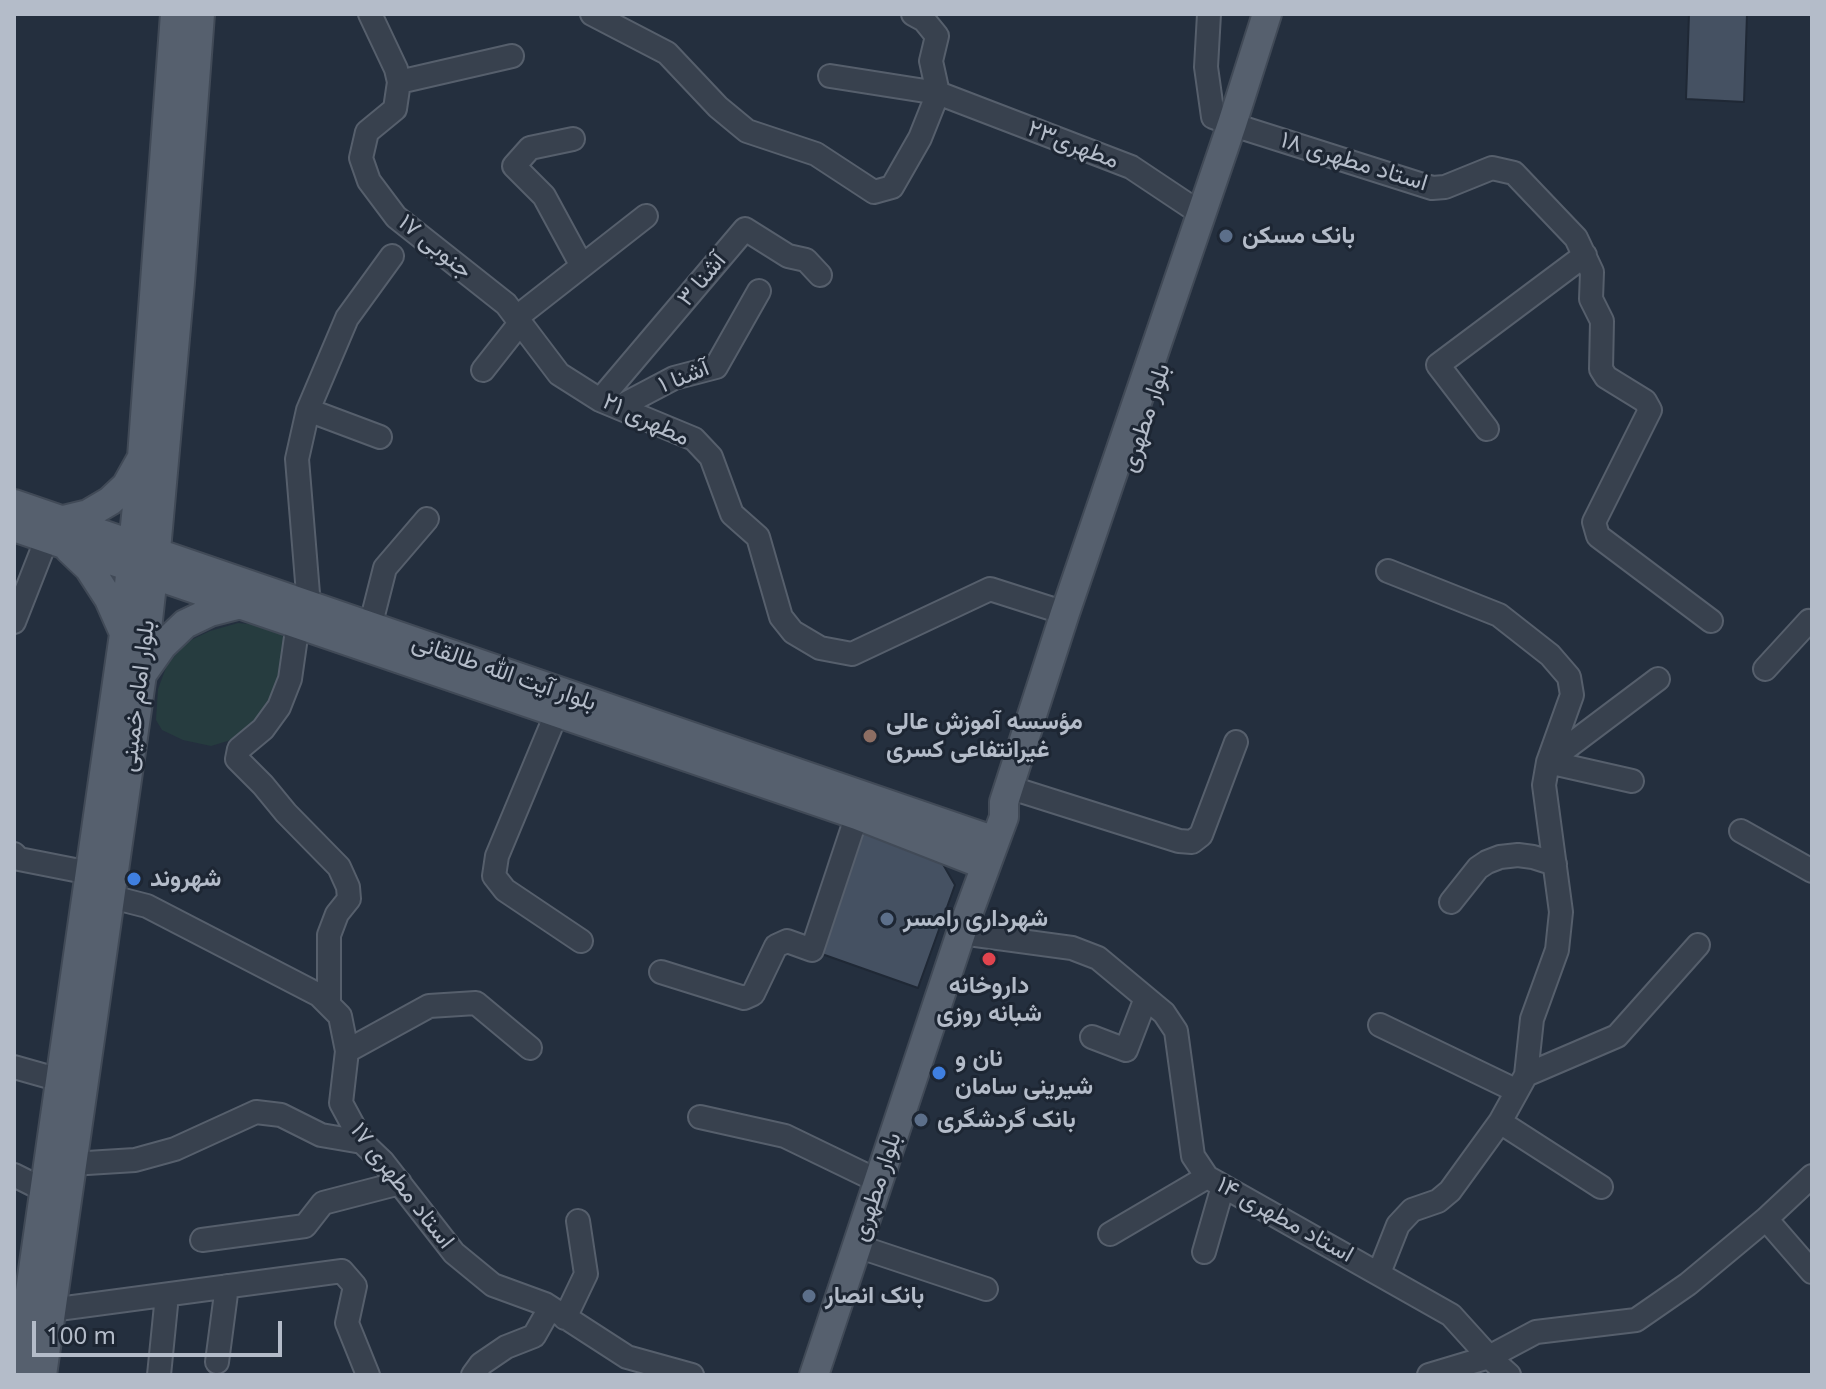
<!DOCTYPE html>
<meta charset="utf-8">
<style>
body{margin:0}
#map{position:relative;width:1826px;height:1389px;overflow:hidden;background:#242f3e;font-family:"Noto Sans",sans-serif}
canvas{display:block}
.frame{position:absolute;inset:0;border:16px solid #b4bcc9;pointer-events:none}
.scale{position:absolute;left:32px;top:1321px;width:250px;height:36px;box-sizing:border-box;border:4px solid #b4bcc9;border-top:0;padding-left:10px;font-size:24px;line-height:28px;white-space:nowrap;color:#b4bcc9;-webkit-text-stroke:6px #1d2633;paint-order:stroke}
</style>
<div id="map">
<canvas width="1826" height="1389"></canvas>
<div class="frame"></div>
<div class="scale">100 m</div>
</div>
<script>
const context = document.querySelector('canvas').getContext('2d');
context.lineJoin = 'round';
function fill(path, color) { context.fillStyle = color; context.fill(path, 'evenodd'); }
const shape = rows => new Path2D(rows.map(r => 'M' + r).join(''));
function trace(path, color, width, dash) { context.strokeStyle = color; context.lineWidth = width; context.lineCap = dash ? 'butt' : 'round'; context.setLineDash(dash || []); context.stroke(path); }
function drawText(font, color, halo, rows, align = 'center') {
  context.font = font + ' "Noto Sans",Vazirmatn,sans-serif'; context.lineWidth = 6; context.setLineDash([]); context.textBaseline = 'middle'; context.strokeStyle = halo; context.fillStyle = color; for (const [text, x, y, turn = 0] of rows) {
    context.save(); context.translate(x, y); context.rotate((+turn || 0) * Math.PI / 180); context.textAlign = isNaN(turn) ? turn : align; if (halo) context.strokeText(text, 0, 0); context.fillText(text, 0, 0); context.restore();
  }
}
fill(shape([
 [238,623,270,626,282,634,288,657,281,693,244,736,211,746,183,740,162,730,156,720,158,689,167,665,187,642,210,631]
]), '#263c3f');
const building = shape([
 [1689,14,1747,14,1744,102,1686,99,1689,14],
 [862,831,940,859,955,885,918,988,819,953,862,831]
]);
fill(building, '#455162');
trace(building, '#1f2835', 2);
const minor = shape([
 [370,14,396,69,399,82,395,109,367,132,361,158,369,181,396,217,506,304,559,374,600,400,694,439,711,457,732,514,758,537,781,617,793,632,820,648,852,654,990,589,1065,613],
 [592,14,667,53,718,107,747,131,816,154,874,192,892,187,920,138,938,93],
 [913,14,924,20,937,36,931,61,938,93],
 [1209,14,1206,67,1213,117,1232,124],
 [830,76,938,93,1131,167,1200,213],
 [399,82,512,56],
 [1243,128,1432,188,1445,187,1492,168,1514,173,1576,238,1592,272,1591,299,1602,321,1601,369,1606,377,1645,401,1650,410,1594,522,1598,536,1711,621],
 [573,139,530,148,514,166,544,196,582,266],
 [517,317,646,216],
 [483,370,520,323],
 [600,400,745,229,788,256,806,260,820,275],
 [619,407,674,378,716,367,759,291],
 [308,410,380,437],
 [1487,429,1438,365,1585,255],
 [1388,571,1499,615,1550,655,1569,677,1572,695,1548,762,1544,785,1561,912,1557,950,1532,1019,1526,1075],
 [309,606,297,459,308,410,347,318,392,256],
 [14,622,47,538],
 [298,623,290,679,279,707,263,729,239,749,237,759,263,785,286,813,339,867,348,887,349,899,337,914,329,935,329,1005],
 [370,627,385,568,427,519],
 [1765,669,1809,621,1812,622],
 [557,712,497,856,494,876,505,890,581,941],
 [1549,761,1658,679],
 [1548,762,1632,781],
 [1021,791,1179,841,1192,842,1201,835,1236,742],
 [1741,831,1812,871],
 [14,854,19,859,90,873],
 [112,897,147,906,319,995,340,1016,347,1051,341,1103,362,1142,383,1162,454,1253,493,1285,545,1304,627,1357,692,1375],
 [1451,902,1478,868,1487,862,1500,857,1518,855,1533,857,1555,864],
 [961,933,1072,948,1098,958,1164,1013,1176,1031,1193,1156,1207,1177,1451,1315,1489,1357,1509,1375],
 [661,972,744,998,753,994,776,946,787,941,812,950,857,815],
 [1380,1025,1517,1091],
 [1092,1037,1126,1050,1146,998],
 [347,1051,429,1006,476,1003,530,1048],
 [14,1067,60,1080],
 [700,1117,785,1136,878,1181],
 [1500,1122,1601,1187],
 [71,1164,135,1160,175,1149,256,1112,281,1115,321,1135,362,1142],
 [14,1175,44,1190],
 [1766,1219,1812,1272],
 [1110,1234,1207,1177],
 [202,1240,305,1226,323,1203,400,1183],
 [857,1246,986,1289],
 [1204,1252,1223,1186],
 [1379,1273,1398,1225,1412,1210,1438,1201,1450,1191,1500,1122,1526,1075,1617,1036,1698,945],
 [51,1310,342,1271,355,1286,347,1323,368,1375],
 [565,1318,586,1274,578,1221],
 [217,1362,227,1286],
 [159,1375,167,1295],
 [473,1375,481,1364,506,1347,534,1336,550,1308],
 [1429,1375,1489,1357,1536,1332,1636,1320,1688,1284,1766,1219,1812,1176]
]);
const major = shape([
 [14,504,995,841],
 [59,521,88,514,110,501,126,486,140,461],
 [14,527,857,815,985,865],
 [69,549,89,568,109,599,124,633],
 [143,673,162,646,185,624,210,612,241,604],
 [18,1375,124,634,142,457,175,14],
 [42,1375,142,674,157,539,180,282,200,14],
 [814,1375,961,933,1004,817,1004,802,1065,613,1232,124,1267,14]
]);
trace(minor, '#565f6c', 26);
trace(major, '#414a57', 32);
trace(minor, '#38414e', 22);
trace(major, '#56606e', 28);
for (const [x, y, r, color] of [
 [1226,236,8,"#5c6f8a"],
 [870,736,8,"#8d6e63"],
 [134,879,8,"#3f7fe0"],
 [887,919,8,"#5c6f8a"],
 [989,959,8,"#e0444e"],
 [939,1073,8,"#3f7fe0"],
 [921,1120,8,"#5c6f8a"],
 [809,1296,8,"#5c6f8a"]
]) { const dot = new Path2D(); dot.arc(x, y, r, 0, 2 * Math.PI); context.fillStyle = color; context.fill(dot); trace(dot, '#1d2633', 3); }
drawText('24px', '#b4bcc9', '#1d2633', [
 ["مطهری۲۳",1073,145,21],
 ["استاد مطهری ۱۸",1354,162,17],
 ["جنوبی ۱۷",435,247,39],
 ["آشنا ۳",702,280,-50],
 ["آشنا ۱",684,377,-22],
 ["بلوار مطهری",1146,418,-72],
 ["مطهری ۲۱",646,420,25],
 ["بلوار آیت الله طالقانی",504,673,19],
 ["بلوار امام خمینی",138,696,-83],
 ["استاد مطهری ۱۷",402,1186,52],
 ["بلوار مطهری",877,1187,-72],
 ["استاد مطهری ۱۴",1285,1220,29]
]);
drawText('bold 24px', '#b4bcc9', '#1d2633', [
 ["بانک مسکن",1242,236],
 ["مؤسسه آموزش عالی",886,722],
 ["غیرانتفاعی کسری",886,750],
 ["شهروند",150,879],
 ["شهرداری رامسر",903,919],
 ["داروخانه",989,986,"center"],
 ["شبانه روزی",989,1014,"center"],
 ["نان و",955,1059],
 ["شیرینی سامان",955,1087],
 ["بانک گردشگری",937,1120],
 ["بانک انصار",825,1296]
], 'left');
</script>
